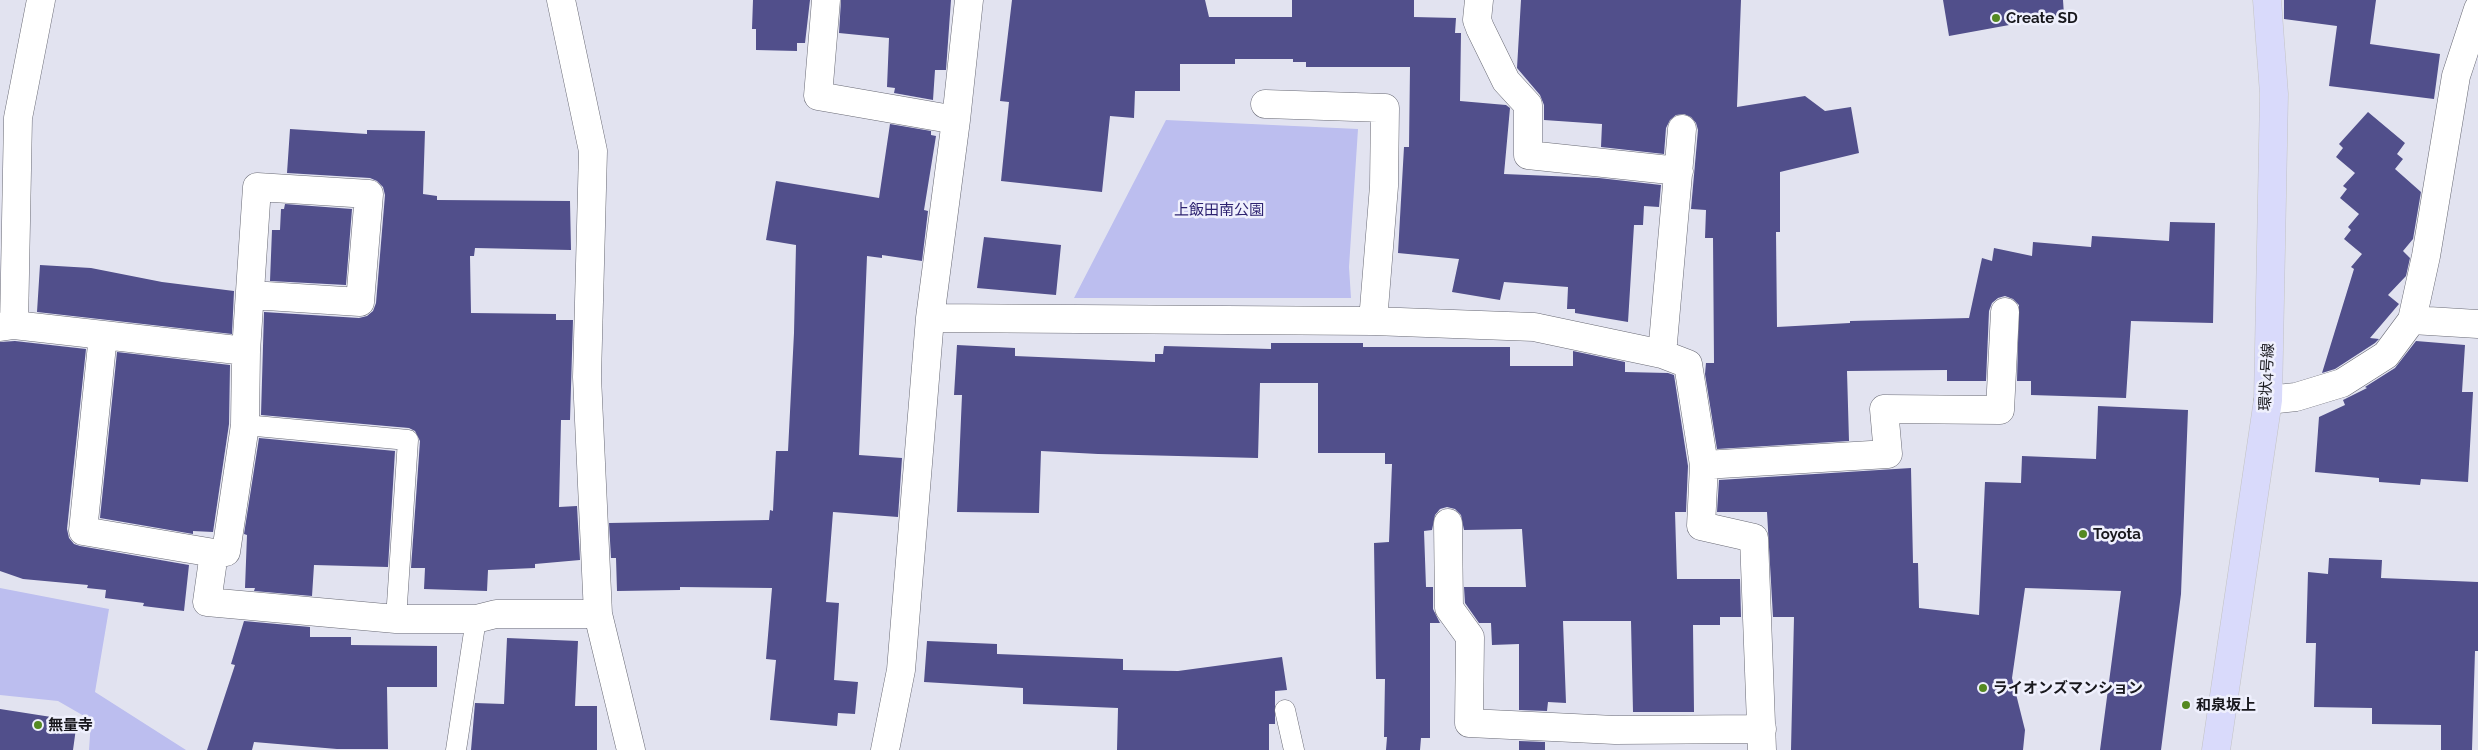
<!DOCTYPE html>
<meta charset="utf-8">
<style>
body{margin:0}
canvas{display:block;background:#e2e3f0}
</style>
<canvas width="2478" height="750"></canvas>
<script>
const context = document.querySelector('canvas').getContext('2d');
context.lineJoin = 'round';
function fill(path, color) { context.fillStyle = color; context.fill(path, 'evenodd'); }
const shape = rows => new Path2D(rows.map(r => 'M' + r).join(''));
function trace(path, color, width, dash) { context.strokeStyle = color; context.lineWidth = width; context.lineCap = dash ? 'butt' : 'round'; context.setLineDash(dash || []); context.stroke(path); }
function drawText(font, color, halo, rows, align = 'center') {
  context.font = font + ' Raleway,"Noto Sans JP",sans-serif'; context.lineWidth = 5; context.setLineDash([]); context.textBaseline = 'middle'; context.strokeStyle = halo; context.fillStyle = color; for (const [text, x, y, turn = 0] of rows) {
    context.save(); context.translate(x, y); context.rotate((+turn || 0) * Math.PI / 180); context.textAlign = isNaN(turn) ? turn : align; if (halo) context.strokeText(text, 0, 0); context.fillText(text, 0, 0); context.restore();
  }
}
fill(shape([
 [1166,120,1358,129,1349,267,1351,298,1074,298],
 [0,588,109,609,95,692,186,750,89,750,91,720,58,701,0,695]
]), '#bcbeef');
fill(shape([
 [753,0,810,0,805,43,797,43,797,51,756,50,756,29,752,29],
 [841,0,951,0,946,70,935,70,933,100,894,93,895,88,887,87,889,38,839,33],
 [1012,0,1205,0,1209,17,1292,17,1292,0,1414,0,1414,17,1456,18,1455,33,1461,33,1460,101,1506,105,1510,108,1504,174,1599,178,1661,185,1659,207,1644,206,1643,225,1634,225,1628,322,1575,313,1575,309,1567,309,1568,287,1504,282,1500,300,1452,292,1459,259,1398,253,1404,147,1409,147,1410,67,1306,67,1306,62,1293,62,1293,59,1235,59,1235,64,1180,64,1180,91,1135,91,1134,118,1110,116,1102,192,1001,181,1009,102,1000,101],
 [1521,0,1741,0,1737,107,1805,96,1825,111,1851,107,1859,153,1780,172,1780,232,1776,232,1777,327,1850,323,1850,321,1969,318,1982,258,1992,261,1994,248,2032,256,2033,242,2091,247,2092,236,2169,241,2170,222,2215,223,2213,323,2131,321,2126,398,2031,395,2031,381,2017,381,2019,305,2013,299,2005,296,1998,298,1992,303,1989,311,1986,381,1947,381,1947,370,1847,371,1849,441,1717,449,1705,374,1706,363,1714,363,1713,238,1705,238,1706,210,1691,209,1698,130,1696,123,1691,117,1684,114,1676,115,1670,120,1666,128,1664,154,1601,147,1602,124,1544,120,1544,105,1540,95,1517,68],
 [1943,0,2063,0,2064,15,1949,36],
 [2284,0,2376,0,2370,44,2440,54,2434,99,2329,86,2337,26,2284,19],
 [2368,112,2405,143,2397,154,2403,159,2395,169,2421,192,2413,239,2403,251,2410,258,2406,276,2388,295,2399,304,2370,338,2379,339,2375,343,2335,369,2322,373,2354,269,2351,267,2362,254,2344,239,2351,230,2348,227,2359,214,2340,198,2347,189,2343,186,2355,173,2336,157,2343,148,2339,144],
 [890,124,931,131,931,135,936,136,924,210,928,211,922,261,882,255,882,258,867,256,859,455,902,458,898,517,833,512,826,602,839,603,834,680,858,682,855,714,838,713,837,726,770,720,776,660,766,659,772,588,680,587,680,590,617,591,616,558,611,558,609,523,769,520,770,510,773,511,776,451,788,451,794,333,796,245,766,240,776,181,879,198],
 [290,129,367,134,367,130,425,131,423,194,437,196,437,200,570,201,571,250,475,248,474,256,470,256,471,313,556,314,556,320,573,320,570,420,561,420,559,507,577,506,580,560,535,564,535,568,488,570,487,591,424,589,425,568,411,568,420,441,415,431,409,428,261,415,264,312,359,318,367,316,373,311,376,303,385,195,383,187,377,181,370,178,287,173],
 [285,204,352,209,346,285,270,281,272,230,280,230,281,209,284,209],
 [984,237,1061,245,1056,295,977,288],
 [40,265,91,268,162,282,234,291,232,334,37,312],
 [15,341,86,349,67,529,69,538,74,544,80,546,189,565,184,611,143,606,144,603,105,598,106,590,87,588,88,585,23,579,0,571,0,342],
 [2416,341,2465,345,2462,392,2473,392,2468,482,2421,479,2420,485,2379,482,2379,478,2315,472,2319,417,2345,405,2343,400,2367,388,2365,387,2395,368],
 [1271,343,1363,343,1363,347,1510,347,1510,366,1573,366,1573,351,1625,362,1625,372,1668,373,1674,375,1688,466,1686,512,1675,512,1677,579,1740,579,1741,617,1720,617,1720,625,1693,625,1694,712,1633,712,1631,621,1563,621,1566,703,1548,702,1547,711,1519,710,1519,644,1492,645,1491,623,1479,623,1465,603,1464,587,1526,587,1522,529,1464,530,1461,515,1455,509,1447,507,1440,509,1435,515,1432,530,1424,531,1426,587,1433,587,1433,609,1440,623,1430,623,1430,738,1421,738,1420,750,1386,750,1387,737,1384,737,1385,679,1376,679,1374,543,1389,542,1392,464,1385,464,1385,453,1318,453,1318,383,1260,383,1258,458,1098,454,1041,451,1039,513,957,512,962,395,954,395,957,345,1015,348,1015,356,1155,362,1155,354,1163,354,1164,346,1271,349],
 [117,352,230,365,229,424,213,532,193,531,193,534,100,518],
 [2098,406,2188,410,2181,594,2161,750,2100,750,2121,591,2025,588,2012,678,2025,730,2023,750,1791,750,1794,617,1773,617,1767,512,1717,512,1719,480,1911,468,1913,563,1918,563,1919,608,1979,615,1985,482,2021,483,2022,456,2096,459],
 [259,438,395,451,388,567,314,565,312,596,254,591,255,588,245,588,247,535,244,534],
 [2329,558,2382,560,2381,578,2478,582,2478,651,2475,651,2472,750,2441,750,2441,725,2372,724,2372,708,2314,707,2316,643,2306,643,2308,572,2328,574],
 [244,621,310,627,310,637,351,637,351,645,437,646,437,687,387,687,388,749,337,749,254,742,252,750,207,750,235,665,231,664],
 [507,638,578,641,575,706,597,706,597,750,471,750,475,703,504,704],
 [927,641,997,644,997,654,1123,659,1123,670,1178,671,1282,657,1287,690,1275,691,1275,724,1269,724,1269,750,1117,750,1118,708,1023,704,1023,688,924,682],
 [0,709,77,721,73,750,0,750],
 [1519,741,1545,742,1545,750,1519,750]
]), '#514f8b');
const service = shape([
 [245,425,408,440,396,619],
 [1285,710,1294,750],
 [456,750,476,619]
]);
const minor = shape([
 [561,0,593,151,587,377,598,614,631,750],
 [826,0,818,96,956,120],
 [1479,0,1477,20,1480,28,1506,81,1528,105,1528,155,1679,171],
 [1265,104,1385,108,1384,186,1373,321],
 [930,318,1373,321,1534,327,1662,354,1688,364,1704,465,1701,526,1754,538,1762,750],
 [2412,320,2478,324],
 [14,325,18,118,41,0],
 [0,327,14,325,246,351],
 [103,335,83,531,214,553,226,552,245,425,246,351,257,187,369,194,360,302,251,295],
 [1662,354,1682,129],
 [2268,400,2296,397,2342,383,2386,355,2412,320,2426,256,2456,76,2478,9],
 [1704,465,1888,454,1884,409,2000,410,2005,312],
 [1448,523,1449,608,1470,637,1469,723,1615,730,1762,729],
 [214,553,207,602,396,619,476,619,496,614,598,614],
 [885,750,901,670,930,318,956,120,969,0]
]);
const primary = shape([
 [2216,750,2268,400,2274,94,2267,0]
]);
trace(service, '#696a75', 21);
trace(minor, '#696a75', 29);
trace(primary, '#c3c3c4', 29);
trace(service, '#fff', 20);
trace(minor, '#fff', 28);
trace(primary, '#d9dafb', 28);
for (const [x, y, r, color] of [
 [1996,18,5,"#548922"],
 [2083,534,5,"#548922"],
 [1983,688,5,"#548922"],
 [2186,705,5,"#548922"],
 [38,725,5,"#548922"]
]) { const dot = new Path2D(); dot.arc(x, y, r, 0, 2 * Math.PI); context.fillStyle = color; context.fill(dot); trace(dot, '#eff0fd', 2); }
drawText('bold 15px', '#18181d', '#eff0fd', [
 ["Create SD",2006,18],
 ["Toyota",2093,534],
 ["ライオンズマンション",1993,688],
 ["和泉坂上",2196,705],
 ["無量寺",48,725]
], 'left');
drawText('15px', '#2e2371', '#eff0fd', [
 ["上飯田南公園",1219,210]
]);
drawText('15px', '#18181d', '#eff0fd', [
 ["環状4号線",2267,377,-87]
]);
</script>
